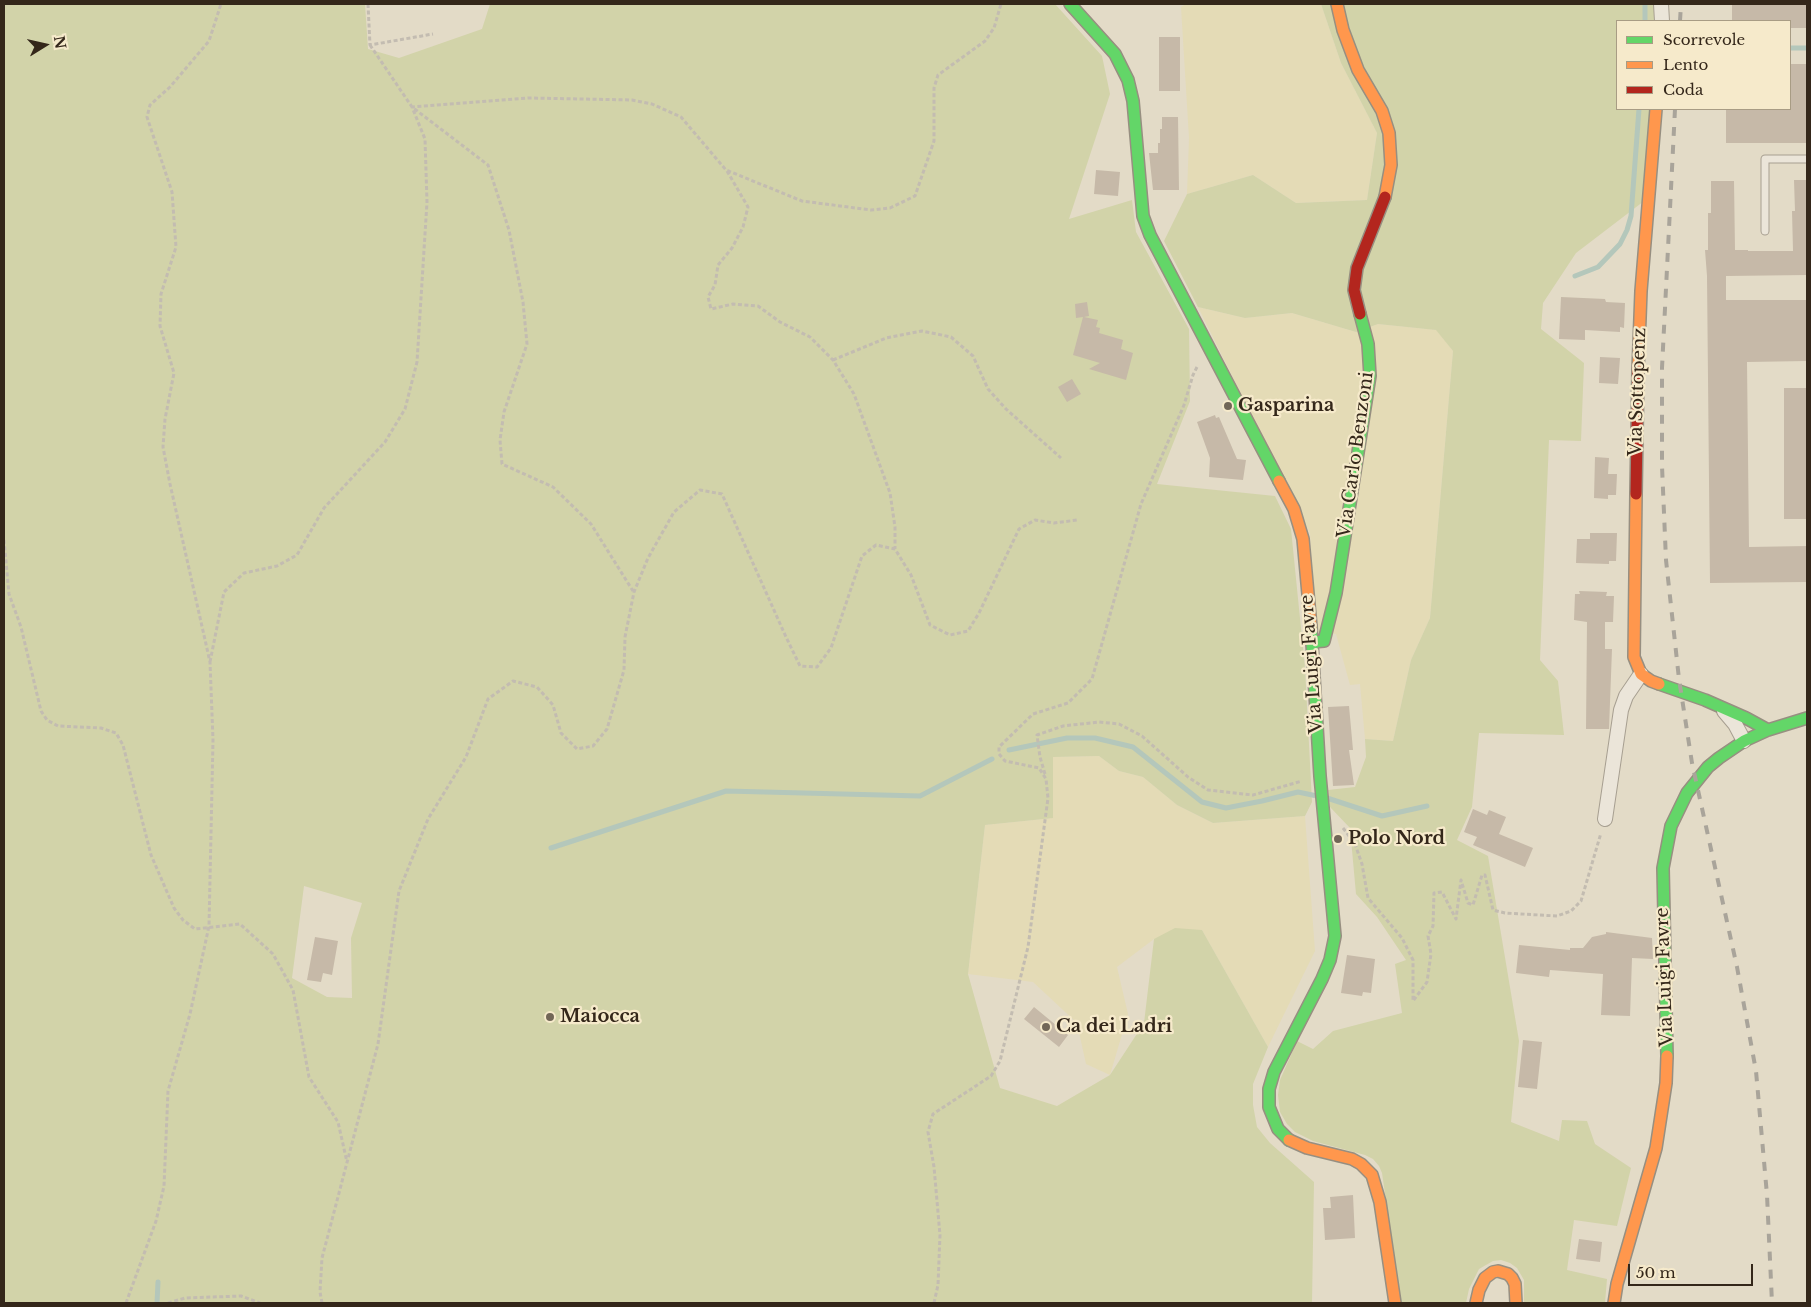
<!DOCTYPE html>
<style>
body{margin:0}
#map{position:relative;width:1811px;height:1307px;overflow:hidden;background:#e3dbc7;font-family:"Libre Baskerville",serif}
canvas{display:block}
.frame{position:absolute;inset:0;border:5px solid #34271a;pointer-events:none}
.legend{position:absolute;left:1616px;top:20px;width:175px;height:90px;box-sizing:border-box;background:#f6eacb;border:1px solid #a89c84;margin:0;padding:6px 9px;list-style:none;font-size:15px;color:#34271a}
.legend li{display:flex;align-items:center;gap:10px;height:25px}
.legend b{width:25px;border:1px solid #a89c84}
.north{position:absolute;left:20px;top:20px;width:50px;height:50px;-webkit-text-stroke:4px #f6eacb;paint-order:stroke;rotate:80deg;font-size:14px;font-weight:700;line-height:20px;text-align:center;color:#34271a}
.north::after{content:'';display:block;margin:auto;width:18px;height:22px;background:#34271a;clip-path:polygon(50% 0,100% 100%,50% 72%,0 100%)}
.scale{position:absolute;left:1628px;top:1264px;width:125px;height:22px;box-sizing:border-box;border:2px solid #34271a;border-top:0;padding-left:6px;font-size:15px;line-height:18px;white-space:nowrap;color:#34271a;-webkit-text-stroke:4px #f6eacb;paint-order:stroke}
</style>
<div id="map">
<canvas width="1811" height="1307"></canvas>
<div class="frame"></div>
<ul class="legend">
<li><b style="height:6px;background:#63d668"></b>Scorrevole</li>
<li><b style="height:6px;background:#ff974d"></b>Lento</li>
<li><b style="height:6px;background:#b3261e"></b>Coda</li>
</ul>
<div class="north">N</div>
<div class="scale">50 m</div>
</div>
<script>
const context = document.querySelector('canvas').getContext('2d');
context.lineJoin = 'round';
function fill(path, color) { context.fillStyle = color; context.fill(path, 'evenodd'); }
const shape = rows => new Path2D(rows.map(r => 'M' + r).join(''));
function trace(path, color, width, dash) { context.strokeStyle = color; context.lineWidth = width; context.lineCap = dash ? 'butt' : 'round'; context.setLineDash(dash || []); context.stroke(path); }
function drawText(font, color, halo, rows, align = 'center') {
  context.font = font + ' "Libre Baskerville",serif'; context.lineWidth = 4.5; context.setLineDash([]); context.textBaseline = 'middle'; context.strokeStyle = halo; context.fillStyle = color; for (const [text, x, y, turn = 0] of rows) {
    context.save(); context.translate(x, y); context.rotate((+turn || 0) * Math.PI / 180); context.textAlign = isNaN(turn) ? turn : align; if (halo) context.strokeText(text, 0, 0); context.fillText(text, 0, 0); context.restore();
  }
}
fill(shape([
 [1186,4,1321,4,1341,63,1377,133,1367,200,1296,203,1253,175,1187,194,1189,138,1181,7],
 [1198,307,1245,318,1292,313,1356,332,1378,324,1437,330,1453,351,1430,618,1411,660,1393,741,1365,739,1360,684,1350,685,1336,634,1316,632,1310,533],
 [1099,756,1119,771,1143,777,1177,805,1213,823,1305,816,1315,951,1268,1047,1202,930,1154,939,1117,967,1128,1014,1110,1075,1086,1064,1077,1023,1033,982,968,974,985,825,1052,818,1053,757]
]), '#e4dbb6');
fill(shape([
 [4,4,365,4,368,49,399,58,482,29,490,4,1055,4,1102,56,1110,94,1069,219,1132,200,1136,232,1189,329,1190,401,1157,484,1275,496,1291,529,1305,668,1312,802,1305,816,1213,823,1177,805,1143,777,1119,771,1099,756,1053,757,1053,818,985,825,968,974,1000,1088,1057,1106,1110,1075,1144,1023,1154,939,1175,928,1202,930,1268,1047,1253,1084,1253,1105,1257,1127,1270,1143,1314,1182,1312,1303,4,1303],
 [304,886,362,903,351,938,352,998,327,997,292,978],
 [1321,4,1661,4,1662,21,1617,21,1617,109,1656,109,1648,198,1576,253,1543,303,1541,329,1584,363,1581,441,1549,440,1540,660,1558,681,1564,735,1479,733,1472,807,1457,840,1488,856,1519,1041,1511,1122,1559,1141,1562,1120,1587,1121,1595,1144,1631,1168,1617,1226,1574,1220,1567,1270,1607,1279,1605,1303,1524,1303,1524,1280,1517,1268,1510,1263,1501,1260,1493,1261,1479,1269,1469,1289,1466,1303,1401,1303,1382,1173,1379,1166,1373,1159,1365,1155,1313,1141,1295,1132,1287,1124,1280,1112,1278,1095,1280,1080,1297,1041,1313,1049,1333,1031,1402,1013,1395,964,1406,960,1377,917,1356,894,1350,828,1330,807,1328,790,1355,787,1366,757,1365,739,1393,741,1411,660,1430,618,1453,351,1436,330,1378,324,1356,332,1292,313,1245,318,1198,307,1164,241,1187,194,1253,175,1296,203,1367,200,1377,133,1341,63]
]), '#d2d3a9');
trace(shape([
 [1645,21,1645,4],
 [1790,48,1807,48],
 [1575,276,1598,267,1620,244,1627,230,1631,216,1639,109],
 [1009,750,1067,738,1095,738,1133,747,1202,802,1226,808,1262,801,1298,792,1317,796],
 [1327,798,1382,816,1427,806],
 [551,848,726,791,920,796,992,759],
 [157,1303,158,1282]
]), '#b4c7bb', 5);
fill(shape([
 [1732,4,1807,4,1807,28,1790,28,1790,21,1732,21],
 [1159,37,1180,37,1180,91,1159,91],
 [1790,64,1807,64,1807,143,1726,143,1726,109,1790,109],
 [1162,117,1178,117,1179,190,1153,190,1149,153,1158,153,1158,143,1160,143,1160,129,1162,129],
 [1096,170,1120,172,1118,196,1094,194],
 [1794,180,1807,180,1807,275,1726,276,1726,300,1807,300,1807,361,1747,362,1749,547,1807,546,1807,582,1710,583,1707,276,1705,250,1708,250,1708,213,1711,213,1711,181,1734,181,1735,250,1748,250,1748,251,1793,251,1792,211,1795,211],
 [1561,297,1605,299,1606,302,1625,303,1624,328,1620,327,1620,332,1585,330,1585,340,1559,339],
 [1087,302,1089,316,1084,317,1098,320,1096,327,1100,328,1099,333,1123,340,1121,349,1133,353,1126,380,1089,369,1100,363,1073,355,1083,317,1076,318,1075,304],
 [1600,357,1620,358,1618,384,1599,383],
 [1072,379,1081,394,1067,402,1058,387],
 [1784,388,1807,388,1807,519,1784,519],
 [1215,415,1216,418,1219,417,1237,459,1246,460,1243,480,1209,477,1210,458,1197,422],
 [1595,457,1609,458,1608,474,1617,474,1616,495,1608,495,1608,499,1594,498],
 [1590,533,1617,533,1616,561,1609,561,1609,564,1576,563,1577,539,1590,539],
 [1579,591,1607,592,1606,596,1614,596,1613,622,1605,622,1605,649,1612,649,1609,729,1586,729,1587,622,1574,620,1575,594,1580,594],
 [1349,706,1353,750,1349,750,1354,785,1333,786,1328,707],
 [1473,809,1487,815,1489,810,1506,817,1499,834,1533,848,1525,867,1473,845,1477,837,1464,832],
 [1606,932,1652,938,1653,959,1632,958,1630,1016,1601,1015,1603,974,1550,970,1549,977,1516,973,1519,945,1570,950,1570,948,1583,948,1592,937,1606,934],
 [315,937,338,941,332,975,323,973,321,982,307,980],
 [1347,955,1375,959,1371,993,1363,992,1362,996,1341,993],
 [1034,1007,1068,1035,1059,1047,1024,1019],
 [1523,1040,1542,1042,1537,1089,1518,1087],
 [1353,1195,1355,1238,1325,1240,1323,1208,1331,1208,1330,1197],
 [1579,1239,1602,1242,1600,1262,1576,1259]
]), '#c6b9a8');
const lane = shape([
 [1765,231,1765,159,1807,159]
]);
const street = shape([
 [1661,4,1662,21],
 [1724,711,1735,724,1744,741],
 [1605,819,1621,710,1626,696,1641,674]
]);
const fast = shape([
 [1070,4,1115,54,1128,80,1133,101,1143,216,1150,235,1279,481],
 [1312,642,1324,641,1336,593,1370,376,1368,344,1360,314],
 [1659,684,1705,700,1746,718,1768,730],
 [1667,1056,1663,868,1671,826,1687,793,1708,767,1719,758,1744,741,1768,730,1807,718],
 [1289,1140,1278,1129,1269,1107,1269,1089,1274,1072,1322,979,1330,960,1335,936,1320,776,1311,627]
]);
const slow = shape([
 [1337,4,1343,30,1358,70,1382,111,1389,133,1391,165,1385,197],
 [1638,371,1641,291,1656,109],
 [1279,481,1294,509,1303,539,1311,627],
 [1636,494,1634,657,1641,674,1651,681,1659,684],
 [1289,1140,1307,1148,1352,1159,1361,1164,1372,1175,1380,1202,1395,1303],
 [1476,1303,1479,1290,1485,1278,1493,1272,1498,1271,1508,1274,1512,1278,1515,1284,1516,1303],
 [1614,1303,1617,1284,1656,1148,1666,1083,1667,1056]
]);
const jam = shape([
 [1360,314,1354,290,1357,268,1385,197],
 [1636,494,1638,371]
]);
trace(lane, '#a79f91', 9);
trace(street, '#a79f91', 16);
trace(fast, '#978f81', 14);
trace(slow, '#978f81', 14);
trace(jam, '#978f81', 14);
trace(shape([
 [368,4,370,45,433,34],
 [370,45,412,107,488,165,509,230,523,302,527,344,504,412,500,440,502,464,553,487,591,524,633,591],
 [727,171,748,207,743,227,732,248,718,265,715,285,708,297,711,309,733,304,758,306,780,322,810,337,833,360,854,394,890,493,895,527,895,549],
 [833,360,886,338,922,331,951,337,973,356,988,389,1006,409,1061,458],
 [4,540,9,594,21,627,41,711,47,720,58,726,101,728,116,733,123,745,151,855,174,908,183,920,195,929,240,924,273,954,293,990,309,1077,338,1122,347,1162],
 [210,662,224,592,244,573,277,566,297,555,324,508,385,442,405,409,417,362,427,202,425,139,412,107,529,98,632,100,652,104,681,117,726,170,802,201,871,210,890,208,915,196,934,141,934,88,938,75,985,41,994,28,1001,4],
 [1045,774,1040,757,1037,735,1063,726,1099,722,1119,724,1142,736,1188,777,1208,790,1253,795,1302,781],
 [1343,828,1355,844,1362,864,1368,898,1402,938,1413,960,1413,1001,1427,982,1431,954,1428,936,1433,926,1434,893,1442,892,1456,919,1461,880,1468,903,1473,905,1482,875,1485,875,1493,910,1505,913,1557,916,1571,911,1581,901,1601,833],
 [126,1303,156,1221,164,1186,168,1091,190,1014,209,926,213,740,210,662,170,484,163,447,165,419,174,373,160,326,161,294,176,247,172,192,147,117,150,105,170,87,209,41,221,4],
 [168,1303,185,1298,241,1296,260,1303],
 [322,1303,320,1292,322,1258,378,1044,399,891,428,819,466,757,488,699,513,681,537,687,553,705,561,733,577,749,593,746,607,729,624,670,625,637,634,592,648,558,674,512,700,490,722,494,786,637,800,666,817,667,831,648,862,556,876,545,895,549,911,575,930,625,950,635,968,631,979,613,1019,529,1035,520,1054,523,1077,520],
 [934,1303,938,1285,940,1235,934,1167,928,1132,933,1114,991,1076,1000,1061,1028,947,1048,798,1046,779,1039,768,1005,761,999,754,999,747,1033,714,1068,703,1092,679,1141,504,1184,405,1193,375,1198,365]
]), '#c3bcb1', 3, [4, 2.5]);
trace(lane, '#ebe5d9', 7);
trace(street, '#ebe5d9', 14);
trace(fast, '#63d668', 11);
trace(slow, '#ff974d', 11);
trace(jam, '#b3261e', 11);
trace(shape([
 [1680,21,1681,4],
 [1675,109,1662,368,1662,466,1666,560,1679,679,1692,763,1737,967,1756,1071,1767,1195,1772,1303]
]), '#a9a49a', 4, [9, 9]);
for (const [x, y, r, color] of [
 [1228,406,5,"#716657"],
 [1338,839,5,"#716657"],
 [550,1017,5,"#716657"],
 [1046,1027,5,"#716657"]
]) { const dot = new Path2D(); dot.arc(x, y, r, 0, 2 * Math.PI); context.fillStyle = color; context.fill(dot); trace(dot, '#f6eacb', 2); }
drawText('18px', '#34271a', '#f6eacb', [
 ["Via Sottopenz",1638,392,-88],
 ["Via Carlo Benzoni",1356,455,-82],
 ["Via Luigi Favre",1312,664,-94],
 ["Via Luigi Favre",1665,977,-92]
]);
drawText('bold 18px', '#34271a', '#f6eacb', [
 ["Gasparina",1238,406],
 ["Polo Nord",1348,839],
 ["Maiocca",560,1017],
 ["Ca dei Ladri",1056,1027]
], 'left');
</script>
